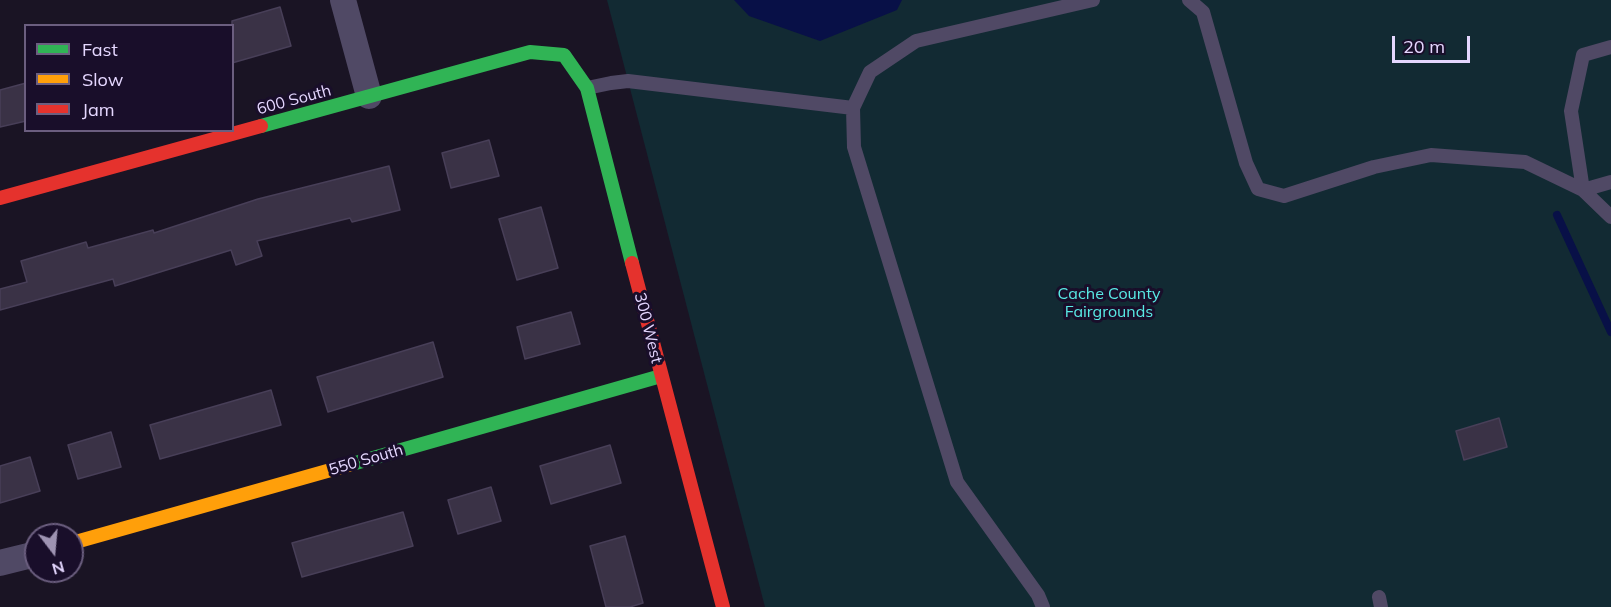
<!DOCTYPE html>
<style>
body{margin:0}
#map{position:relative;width:1611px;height:607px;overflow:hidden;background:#1a1424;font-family:Mulish,sans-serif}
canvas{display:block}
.legend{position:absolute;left:24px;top:24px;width:210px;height:108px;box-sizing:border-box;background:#190e2a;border:2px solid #6b5e7f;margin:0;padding:8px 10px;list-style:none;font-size:18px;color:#e5d7ff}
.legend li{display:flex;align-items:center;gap:12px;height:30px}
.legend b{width:30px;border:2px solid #6b5e7f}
.north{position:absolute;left:24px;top:523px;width:60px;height:60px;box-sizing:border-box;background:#190e2a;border:2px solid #6b5e7f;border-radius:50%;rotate:164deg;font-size:16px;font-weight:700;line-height:24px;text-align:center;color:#e5d7ff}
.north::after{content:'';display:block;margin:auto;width:21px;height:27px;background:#9e93b2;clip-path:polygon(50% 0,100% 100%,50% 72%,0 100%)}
.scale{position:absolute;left:1392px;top:36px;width:78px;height:27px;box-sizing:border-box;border:3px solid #e5d7ff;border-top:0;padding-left:8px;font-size:18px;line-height:21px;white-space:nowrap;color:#e5d7ff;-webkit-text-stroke:4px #190e2a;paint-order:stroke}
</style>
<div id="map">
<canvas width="1611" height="607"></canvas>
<ul class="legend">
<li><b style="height:8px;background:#30b455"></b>Fast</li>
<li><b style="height:8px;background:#ff9f0a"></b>Slow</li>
<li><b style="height:8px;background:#e5322d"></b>Jam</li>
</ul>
<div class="north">N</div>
<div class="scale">20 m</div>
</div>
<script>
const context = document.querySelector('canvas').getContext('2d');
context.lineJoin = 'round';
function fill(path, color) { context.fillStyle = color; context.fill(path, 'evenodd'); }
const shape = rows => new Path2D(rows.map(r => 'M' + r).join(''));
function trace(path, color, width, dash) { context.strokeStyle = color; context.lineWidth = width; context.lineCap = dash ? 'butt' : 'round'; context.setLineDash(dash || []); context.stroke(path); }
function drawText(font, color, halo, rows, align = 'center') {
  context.font = font + ' Mulish,sans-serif'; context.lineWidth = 6; context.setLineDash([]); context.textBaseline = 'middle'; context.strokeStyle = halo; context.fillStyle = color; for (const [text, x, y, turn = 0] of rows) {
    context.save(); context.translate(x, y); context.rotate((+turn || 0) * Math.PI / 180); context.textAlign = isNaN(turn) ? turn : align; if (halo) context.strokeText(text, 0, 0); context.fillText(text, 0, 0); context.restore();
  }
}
fill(shape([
 [607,0,1611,0,1611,607,765,607]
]), '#122a33');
fill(shape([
 [734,0,902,0,897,10,820,41,749,16]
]), '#081047');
trace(shape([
 [1557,215,1611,332]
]), '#081047', 8);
const building = shape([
 [280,7,291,46,232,63,232,21,280,7],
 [26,83,26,121,0,127,0,90,26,83],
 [489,140,499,176,451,188,442,153,489,140],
 [389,166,400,210,352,222,350,218,257,241,262,256,236,265,231,250,115,286,113,279,0,310,0,289,27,282,21,261,86,242,88,248,153,230,154,233,258,199,389,166],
 [541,207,558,268,517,280,499,219,541,207],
 [571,312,580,344,525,359,517,327,571,312],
 [433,342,443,377,328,412,317,377,433,342],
 [271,390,281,425,160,459,150,425,271,390],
 [1499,418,1507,447,1464,460,1456,431,1499,418],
 [111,432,121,467,78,479,68,445,111,432],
 [610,445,621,483,551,504,540,466,610,445],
 [30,457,40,491,0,503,0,466,30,457],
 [491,487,501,521,458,534,448,500,491,487],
 [403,512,413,546,302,577,292,543,403,512],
 [625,536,643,603,630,607,606,607,590,546,625,536]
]);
fill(building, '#3a3246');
trace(building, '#483f58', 1.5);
trace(shape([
 [1189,0,1203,12,1246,163,1258,189,1284,196,1374,167,1431,155,1525,162,1583,190,1611,217],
 [1611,47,1583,55,1571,111,1583,190,1611,182],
 [587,88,611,83,628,81,853,108],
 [1379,597,1381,607],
 [1043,607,1038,595,957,482,854,147,853,108,870,72,916,41,1093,0]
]), '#504965', 14);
trace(shape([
 [343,0,369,96],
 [0,563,36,554]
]), '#504965', 26);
trace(shape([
 [261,126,530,52,564,55,587,88,632,263],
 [352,464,661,376]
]), '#30b455', 14);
trace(shape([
 [72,543,352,464]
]), '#ff9f0a', 14);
trace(shape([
 [0,198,261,126],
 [632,263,723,607]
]), '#e5322d', 14);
drawText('16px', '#e5d7ff', '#190e2a', [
 ["600 South",294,100,-15],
 ["300 West",648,328,76],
 ["550 South",366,460,-16]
]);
drawText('16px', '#59eae5', '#190e2a', [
 ["Cache County",1109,294],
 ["Fairgrounds",1109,312]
]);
</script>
